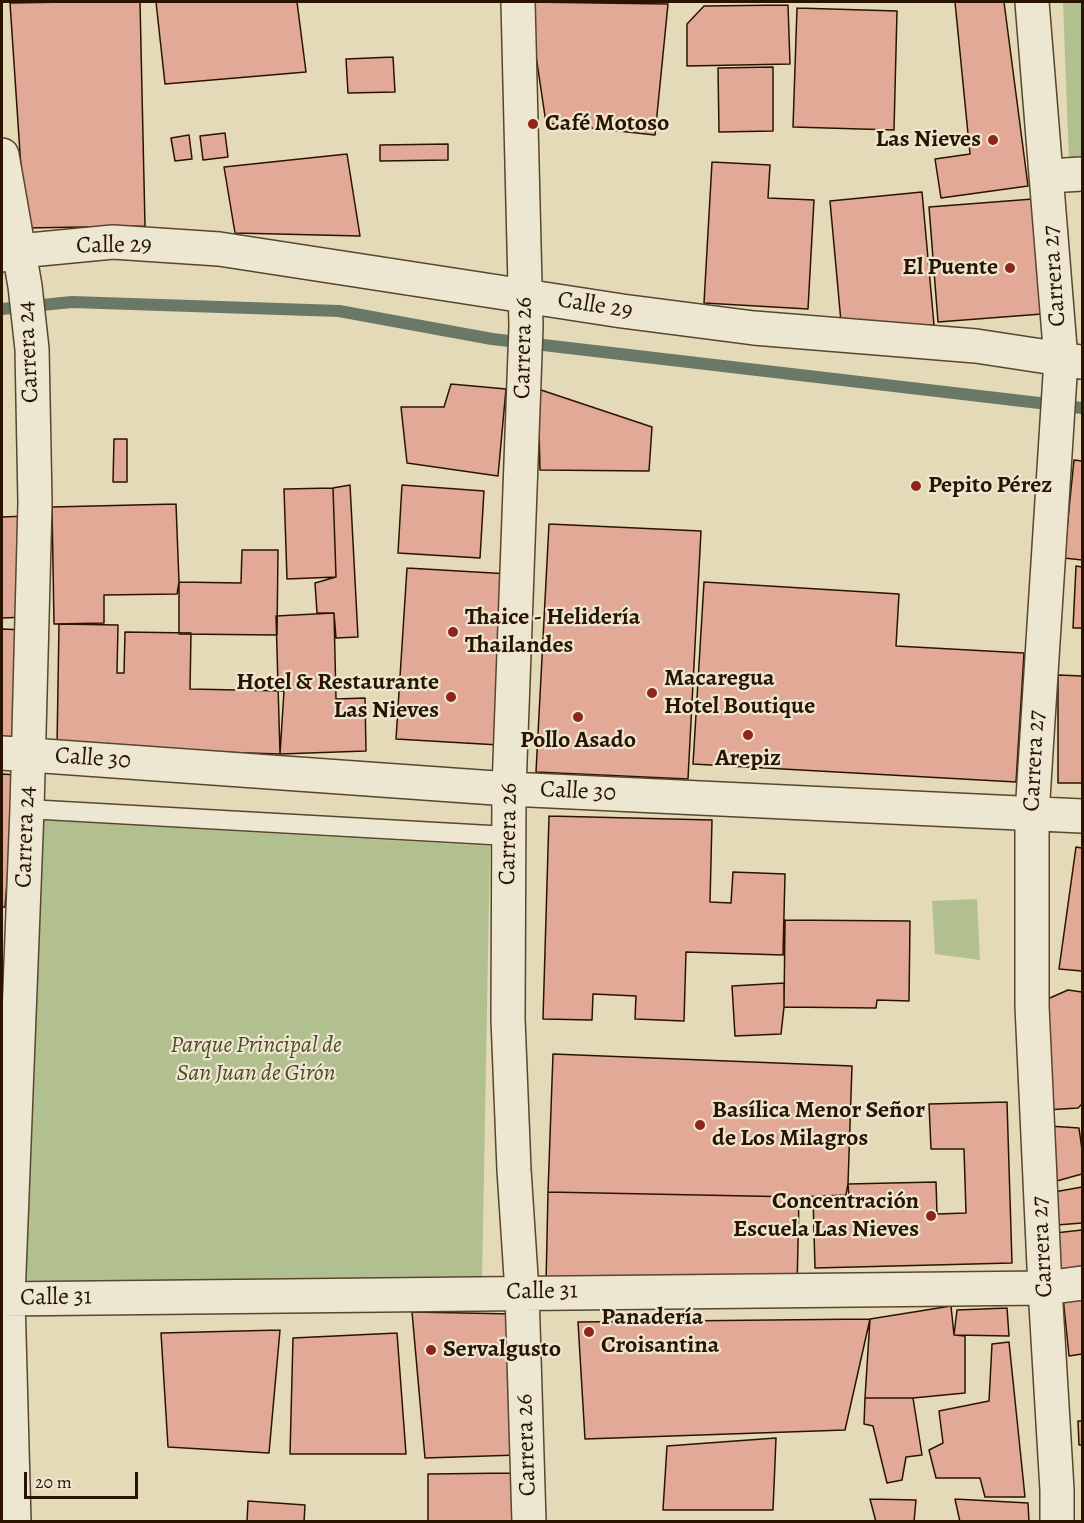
<!DOCTYPE html>
<meta charset="utf-8">
<style>
body{margin:0}
#map{position:relative;width:1084px;height:1523px;overflow:hidden;background:#e4dab8;font-family:Alegreya,serif}
canvas{display:block}
.frame{position:absolute;inset:0;border:3px solid #2a1400;pointer-events:none}
.scale{position:absolute;left:24px;top:1472px;width:114px;height:27px;box-sizing:border-box;border:3px solid #2a1400;border-top:0;padding-left:8px;font-size:18px;line-height:21px;white-space:nowrap;color:#2a1400;-webkit-text-stroke:4px #ede7d1;paint-order:stroke}
</style>
<div id="map">
<canvas width="1084" height="1523"></canvas>
<div class="frame"></div>
<div class="scale">20 m</div>
</div>
<script>
const context = document.querySelector('canvas').getContext('2d');
context.lineJoin = 'round';
function fill(path, color) { context.fillStyle = color; context.fill(path, 'evenodd'); }
const shape = rows => new Path2D(rows.map(r => 'M' + r).join(''));
function trace(path, color, width, dash) { context.strokeStyle = color; context.lineWidth = width; context.lineCap = dash ? 'butt' : 'round'; context.setLineDash(dash || []); context.stroke(path); }
function drawText(font, color, halo, rows, align = 'center') {
  context.font = font + ' Alegreya,serif'; context.lineWidth = 4.5; context.setLineDash([]); context.textBaseline = 'middle'; context.strokeStyle = halo; context.fillStyle = color; for (const [text, x, y, turn = 0] of rows) {
    context.save(); context.translate(x, y); context.rotate((+turn || 0) * Math.PI / 180); context.textAlign = isNaN(turn) ? turn : align; if (halo) context.strokeText(text, 0, 0); context.fillText(text, 0, 0); context.restore();
  }
}
fill(shape([
 [1063,2,1082,2,1082,161,1069,162],
 [38,820,490,846,482,1282,20,1290],
 [977,899,980,960,935,954,932,901]
]), '#b2c090');
trace(shape([
 [2,309,72,302,339,311,492,339,1082,408]
]), '#6a7868', 12);
const building = shape([
 [68,2,140,2,145,226,25,228,10,3,68,2],
 [156,2,297,2,306,72,165,84,156,2],
 [528,2,668,4,655,135,546,123,528,2],
 [955,2,1004,2,1028,186,941,198,935,159,970,154,955,2],
 [788,5,790,64,687,66,687,24,704,6,788,5],
 [797,8,897,11,894,130,793,127,797,8],
 [393,57,395,92,348,93,346,59,393,57],
 [773,67,773,131,719,132,718,68,773,67],
 [225,133,228,157,203,160,200,136,225,133],
 [189,135,192,159,175,161,171,138,189,135],
 [448,144,448,160,380,161,380,145,448,144],
 [347,154,360,236,235,233,224,167,347,154],
 [712,162,770,165,768,198,814,200,808,309,704,303,712,162],
 [922,192,934,325,842,333,830,201,922,192],
 [1033,199,1042,314,938,322,929,207,1033,199],
 [451,384,506,389,498,476,407,463,401,407,444,407,451,384],
 [538,389,652,427,649,471,540,470,538,389],
 [114,439,127,439,127,482,113,482,114,439],
 [1074,460,1082,461,1082,560,1064,558,1074,460],
 [350,485,358,637,336,638,334,613,317,613,315,583,336,577,333,488,350,485],
 [402,485,484,491,480,558,398,553,402,485],
 [333,488,336,577,287,579,284,489,333,488],
 [176,504,179,582,177,594,104,595,104,623,54,624,52,507,176,504],
 [27,516,28,617,2,618,2,517,27,516],
 [549,524,701,531,688,779,536,772,549,524],
 [242,550,278,550,277,635,179,634,179,582,241,583,242,550],
 [1076,566,1082,567,1082,628,1073,628,1076,566],
 [407,568,510,574,499,745,396,739,407,568],
 [704,582,899,594,896,646,1024,653,1016,782,693,764,704,582],
 [334,613,336,699,365,698,366,751,280,754,276,616,334,613],
 [59,624,118,625,117,673,124,673,125,632,191,633,190,689,284,691,280,754,57,747,59,624],
 [2,629,24,630,22,743,2,742,2,629],
 [1058,675,1082,676,1082,783,1058,783,1058,675],
 [2,774,16,775,5,907,2,907,2,774],
 [549,816,712,820,710,902,731,903,733,872,785,874,783,955,686,952,684,1021,635,1019,636,996,593,994,592,1020,543,1019,549,816],
 [1076,847,1082,848,1082,971,1059,969,1076,847],
 [785,920,910,921,909,1001,877,1000,876,1008,784,1007,785,920],
 [784,983,784,1007,781,1034,735,1036,732,986,784,983],
 [1068,990,1082,992,1082,1104,1078,1108,1046,1110,1043,1001,1068,990],
 [553,1054,852,1066,848,1184,846,1195,799,1197,548,1192,553,1054],
 [1007,1102,1012,1263,815,1268,813,1197,849,1196,848,1184,936,1182,937,1214,966,1213,964,1149,931,1149,929,1104,1007,1102],
 [1049,1126,1079,1128,1082,1150,1082,1174,1053,1182,1049,1126],
 [1082,1187,1082,1223,1057,1225,1054,1192,1082,1187],
 [548,1192,799,1197,797,1289,546,1284,548,1192],
 [1082,1230,1082,1266,1060,1270,1055,1233,1082,1230],
 [1082,1295,1082,1354,1069,1356,1063,1297,1082,1295],
 [951,1306,954,1335,965,1336,965,1393,913,1398,865,1398,870,1319,951,1306],
 [1007,1308,1009,1336,954,1335,957,1310,1007,1308],
 [412,1312,514,1314,518,1455,425,1458,412,1312],
 [870,1319,845,1430,585,1439,578,1322,870,1319],
 [280,1330,269,1453,168,1447,161,1333,280,1330],
 [397,1333,406,1454,290,1454,293,1338,397,1333],
 [1009,1342,1025,1497,985,1497,980,1478,936,1478,929,1450,943,1443,939,1411,989,1401,992,1344,1009,1342],
 [865,1398,913,1398,922,1455,906,1457,902,1480,887,1483,873,1426,864,1424,865,1398],
 [1078,1421,1082,1421,1082,1445,1079,1445,1078,1421],
 [776,1438,773,1510,663,1510,667,1446,776,1438],
 [515,1473,517,1522,428,1522,428,1474,515,1473],
 [870,1499,916,1500,914,1522,876,1522,870,1499],
 [955,1499,1028,1503,1029,1522,960,1522,955,1499],
 [248,1501,305,1505,304,1522,247,1522,248,1501]
]);
fill(building, '#e2a997');
trace(building, '#2a1400', 1.5);
const service = shape([
 [27,809,508,836]
]);
const minor = shape([
 [518,2,526,326,509,789,508,1019,514,1170,522,1292,529,1522],
 [1032,2,1061,360,1032,814,1032,1006,1045,1288,1057,1490,1057,1522],
 [2,155,25,286,32,349,35,503,27,809,8,1298,14,1522],
 [1048,176,1082,174],
 [2,255,19,251,113,242,219,249,622,311,754,328,976,346,1081,362],
 [2,753,509,789,1082,816],
 [2,1299,1045,1288,1082,1283]
]);
trace(service, '#58462e', 21);
trace(minor, '#58462e', 36);
trace(service, '#ede7d1', 18);
trace(minor, '#ede7d1', 33);
for (const [x, y, r, color] of [
 [533,124,6,"#8f2418"],
 [993,140,6,"#8f2418"],
 [1010,268,6,"#8f2418"],
 [916,486,6,"#8f2418"],
 [453,632,6,"#8f2418"],
 [652,693,6,"#8f2418"],
 [451,697,6,"#8f2418"],
 [578,717,6,"#8f2418"],
 [748,735,6,"#8f2418"],
 [700,1125,6,"#8f2418"],
 [931,1216,6,"#8f2418"],
 [589,1332,6,"#8f2418"],
 [431,1350,6,"#8f2418"]
]) { const dot = new Path2D(); dot.arc(x, y, r, 0, 2 * Math.PI); context.fillStyle = color; context.fill(dot); trace(dot, '#ede7d1', 2); }
drawText('bold 24px', '#2a1400', '#ede7d1', [
 ["Café Motoso",545,124],
 ["Las Nieves",981,140,"right"],
 ["El Puente",998,268,"right"],
 ["Pepito Pérez",928,486],
 ["Thaice - Helidería",465,618],
 ["Thailandes",465,646],
 ["Macaregua",664,679],
 ["Hotel Boutique",664,707],
 ["Hotel & Restaurante",439,683,"right"],
 ["Las Nieves",439,711,"right"],
 ["Pollo Asado",578,741,"center"],
 ["Arepiz",748,759,"center"],
 ["Basílica Menor Señor",712,1111],
 ["de Los Milagros",712,1139],
 ["Concentración",919,1202,"right"],
 ["Escuela Las Nieves",919,1230,"right"],
 ["Panadería",601,1318],
 ["Croisantina",601,1346],
 ["Servalgusto",443,1350]
], 'left');
drawText('24px', '#2a1400', '#ede7d1', [
 ["Calle 29",114,246,-1],
 ["Carrera 27",1055,276,-94],
 ["Calle 29",595,306,9],
 ["Carrera 26",524,348,-89],
 ["Carrera 24",29,352,-93],
 ["Calle 30",93,759,4],
 ["Carrera 27",1035,761,-87],
 ["Calle 30",578,792,3],
 ["Carrera 26",509,834,-89],
 ["Carrera 24",26,837,-88],
 ["Carrera 27",1043,1247,-93],
 ["Calle 31",542,1292,-1],
 ["Calle 31",56,1298,-1],
 ["Carrera 26",527,1445,-92]
]);
drawText('italic 24px', '#53482b', '#ede7d1', [
 ["Parque Principal de",256,1046],
 ["San Juan de Girón",256,1074]
]);
</script>
